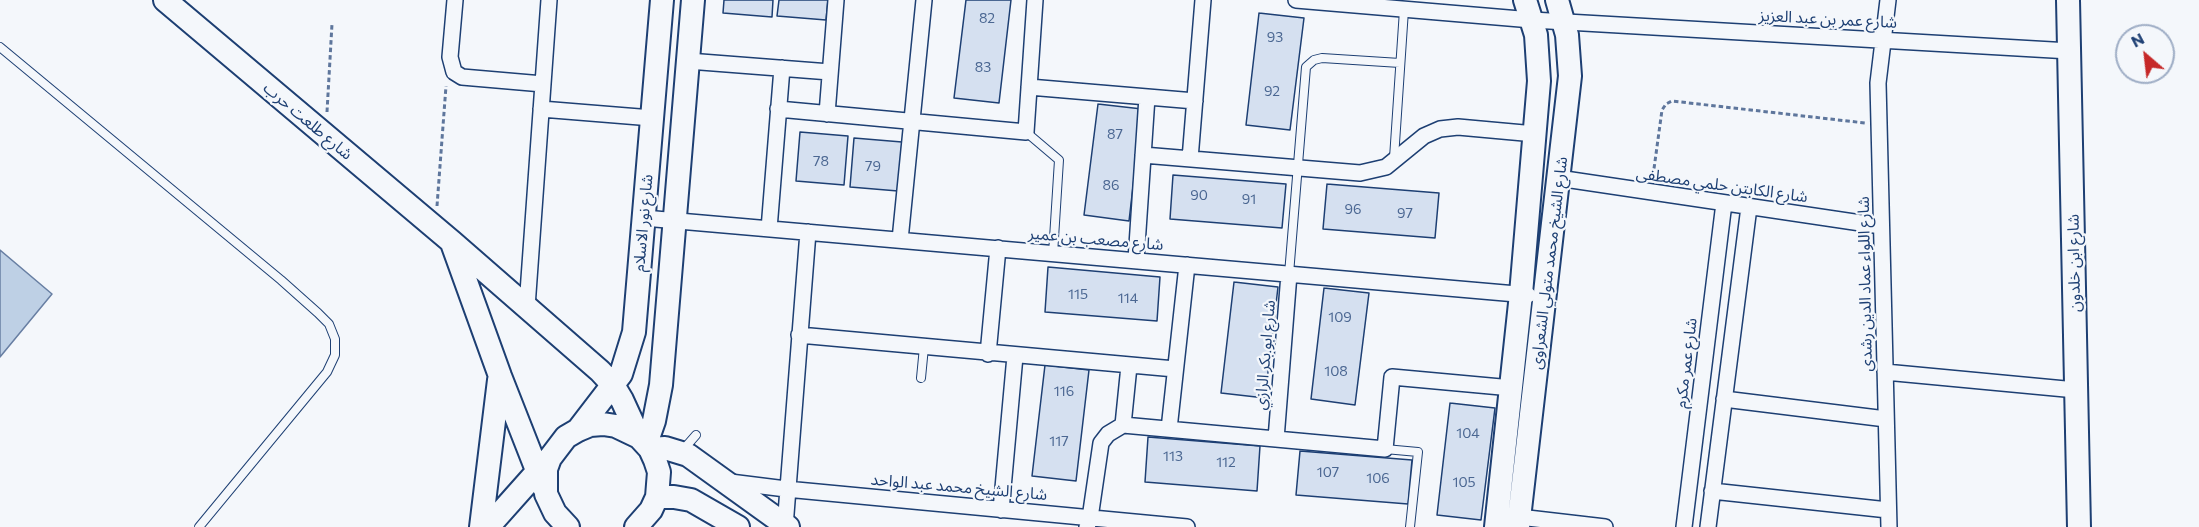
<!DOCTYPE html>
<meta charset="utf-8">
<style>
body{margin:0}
#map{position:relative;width:2199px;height:527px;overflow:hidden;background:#f4f7fb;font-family:Commissioner,sans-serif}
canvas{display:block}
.north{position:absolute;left:2115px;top:24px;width:60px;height:60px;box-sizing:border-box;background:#f4f7fb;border:2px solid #9eadc5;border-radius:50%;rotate:332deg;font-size:16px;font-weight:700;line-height:24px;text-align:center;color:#1d3f73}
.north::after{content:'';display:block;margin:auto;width:21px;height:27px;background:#c62828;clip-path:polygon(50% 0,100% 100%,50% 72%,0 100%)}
</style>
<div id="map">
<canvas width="2199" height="527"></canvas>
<div class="north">N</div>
</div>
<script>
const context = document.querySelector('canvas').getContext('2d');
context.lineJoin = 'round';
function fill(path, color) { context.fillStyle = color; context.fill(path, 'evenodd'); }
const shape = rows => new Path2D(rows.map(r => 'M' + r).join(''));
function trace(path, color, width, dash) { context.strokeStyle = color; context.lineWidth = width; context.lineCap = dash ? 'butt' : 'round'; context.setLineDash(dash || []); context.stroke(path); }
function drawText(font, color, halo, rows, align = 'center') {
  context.font = font + ' Commissioner,"Noto Sans Arabic",sans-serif'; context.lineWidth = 4.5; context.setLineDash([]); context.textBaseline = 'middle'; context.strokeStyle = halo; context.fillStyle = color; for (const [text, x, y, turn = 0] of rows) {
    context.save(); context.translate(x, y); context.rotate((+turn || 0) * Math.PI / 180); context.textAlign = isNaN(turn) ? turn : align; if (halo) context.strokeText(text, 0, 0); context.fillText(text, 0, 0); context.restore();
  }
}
const water = shape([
 [0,250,52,294,0,357,0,250]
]);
fill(water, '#bed0e5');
trace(water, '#687fa3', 1.5);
const building = shape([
 [724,0,773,0,772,17,723,13,724,0],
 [779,0,828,0,826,20,777,16,779,0],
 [966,0,1011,0,999,103,954,98,966,0],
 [1259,13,1304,18,1290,130,1246,125,1259,13],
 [1098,104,1142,109,1129,221,1084,215,1098,104],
 [800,132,848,136,844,185,796,181,800,132],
 [854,138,902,142,898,191,850,187,854,138],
 [1173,175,1286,184,1282,228,1170,219,1173,175],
 [1327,184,1439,193,1435,238,1323,229,1327,184],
 [1048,267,1160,277,1157,321,1045,312,1048,267],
 [1234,282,1278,287,1265,398,1221,393,1234,282],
 [1324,288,1369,293,1355,405,1311,399,1324,288],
 [1045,365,1089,370,1076,481,1032,476,1045,365],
 [1450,403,1495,408,1481,520,1437,515,1450,403],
 [1148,437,1260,446,1257,491,1145,482,1148,437],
 [1300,451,1412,460,1408,504,1296,495,1300,451]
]);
fill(building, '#d5e0f0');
trace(building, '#1d3f73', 1.5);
const lane = shape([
 [0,47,281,280,318,313,329,324,335,339,335,355,327,372,199,527],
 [1026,132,1059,160,1053,254],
 [1394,158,1404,10],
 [1289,274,1306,67,1314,60,1322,58,1400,63],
 [921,378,924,347],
 [1385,449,1418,452,1410,527],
 [682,451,696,435]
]);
const street = shape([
 [455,0,450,57,454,72,462,77,543,84],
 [1296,0,1532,20,2070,51],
 [1888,0,1878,83,1889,527],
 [688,61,830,72],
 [1029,87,1195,101],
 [541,109,652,118],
 [778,109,1026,132,1035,0],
 [827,114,836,0],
 [1143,155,1360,173,1386,167,1424,136,1440,129,1458,127,1535,134],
 [1190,159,1203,0],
 [1558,178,1881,226],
 [644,218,1528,295],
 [769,229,782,68],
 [900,240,924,0],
 [1136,260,1147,97],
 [527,307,549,0],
 [799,335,1175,369],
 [988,354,998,248],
 [1885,372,2076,390],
 [1724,399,1886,419],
 [1123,425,1385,449,1392,377,1512,388],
 [1169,429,1187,265],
 [1276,439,1289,274],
 [730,482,786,489,1187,527],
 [1712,491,1888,510],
 [1001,510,1015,356],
 [1519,517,1605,527],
 [785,527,808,232],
 [1087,527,1090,518,1101,443,1108,434,1123,425,1129,366],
 [1684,527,1724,203],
 [1708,527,1749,207]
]);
const secondary = shape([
 [165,0,452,242,600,371,613,385,622,400,639,437],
 [2068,0,2079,527],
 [452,243,500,376,544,488],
 [578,430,621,374,634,332,662,0],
 [646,444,654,421,661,385,693,0],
 [650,449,665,448,688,455,788,527],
 [657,497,674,497,691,500,738,527],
 [481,527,499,380],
 [488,527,545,463],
 [568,527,555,513,546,494,546,469,550,458,566,437,578,430,590,425,603,424,616,426,639,437,650,449,655,460,659,472,657,497,651,510,636,527],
 [1496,527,1521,294,1539,81,1536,35,1525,0],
 [1518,527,1570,76,1567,35,1557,0]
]);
trace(lane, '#1d3f73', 10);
trace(street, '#1d3f73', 18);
trace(secondary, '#1d3f73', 26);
trace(shape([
 [327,112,332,24],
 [1653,176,1662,110,1666,104,1672,101,1865,123],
 [437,206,446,86]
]), '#5e769c', 3, [4.5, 3]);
trace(lane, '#f4f7fb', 8);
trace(street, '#f4f7fb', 15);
trace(secondary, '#f4f7fb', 22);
drawText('14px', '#4b6792', null, [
 ["82",987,18],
 ["93",1275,37],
 ["83",983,67],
 ["92",1272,91],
 ["87",1115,134],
 ["78",821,161],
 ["79",873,166],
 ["86",1111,185],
 ["90",1199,195],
 ["91",1249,199],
 ["96",1353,209],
 ["97",1405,213],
 ["115",1078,294],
 ["114",1128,298],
 ["109",1340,317],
 ["108",1336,371],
 ["116",1064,391],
 ["104",1468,433],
 ["117",1059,441],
 ["113",1173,456],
 ["112",1226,462],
 ["107",1328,472],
 ["106",1378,478],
 ["105",1464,482]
]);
drawText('16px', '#1d3f73', '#f4f7fb', [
 ["شارع عمر بن عبد العزيز",1828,19,3],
 ["شارع طلعت حرب",308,121,40],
 ["شارع الكابتن حلمي مصطفى",1722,185,8],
 ["شارع نور الاسلام",643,223,-85],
 ["شارع مصعب بن عمير",1096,239,5],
 ["شارع الشيخ محمد متولي الشعراوى",1549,263,-83],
 ["شارع ابن خلدون",2074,263,-91],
 ["شارع اللواء عماد الدين رشدى",1865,284,-91],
 ["شارع ابو بكر الرازي",1265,355,-85],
 ["شارع عمر مكرم",1686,363,-83],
 ["شارع الشيخ محمد عبد الواحد",959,487,5]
]);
</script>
